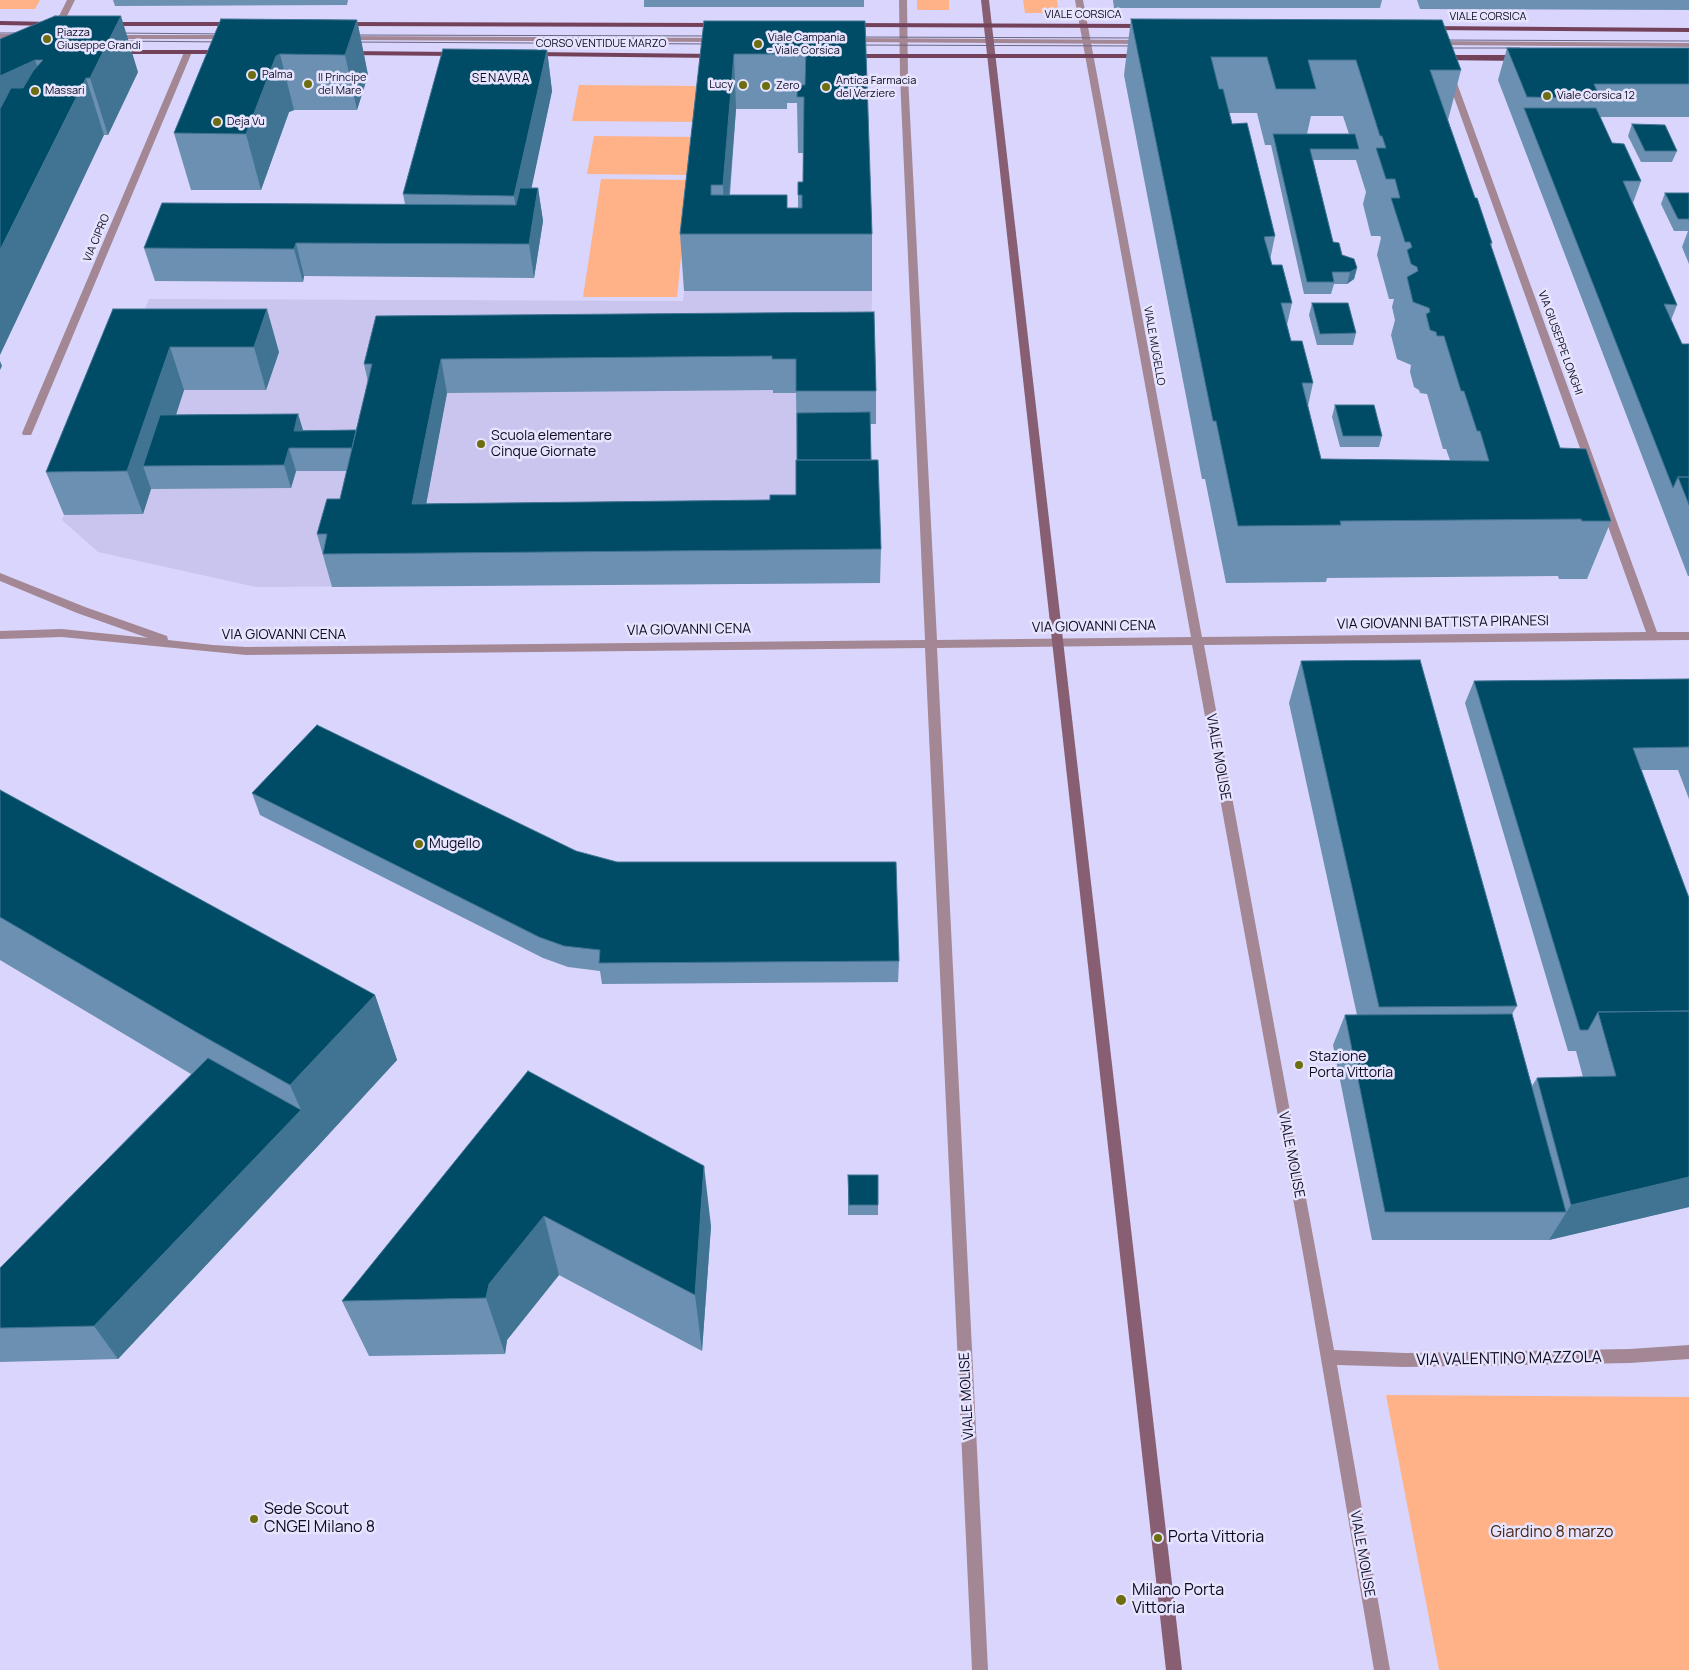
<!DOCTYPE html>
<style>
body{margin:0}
canvas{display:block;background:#d9d5fc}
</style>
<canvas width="1689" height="1670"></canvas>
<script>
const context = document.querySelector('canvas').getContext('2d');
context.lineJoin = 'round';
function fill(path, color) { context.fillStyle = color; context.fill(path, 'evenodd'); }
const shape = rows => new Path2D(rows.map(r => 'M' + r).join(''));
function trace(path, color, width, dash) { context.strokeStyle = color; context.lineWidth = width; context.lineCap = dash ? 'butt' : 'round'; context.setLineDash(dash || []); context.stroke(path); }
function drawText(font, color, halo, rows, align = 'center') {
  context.font = font + ' Manrope,sans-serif'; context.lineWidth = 5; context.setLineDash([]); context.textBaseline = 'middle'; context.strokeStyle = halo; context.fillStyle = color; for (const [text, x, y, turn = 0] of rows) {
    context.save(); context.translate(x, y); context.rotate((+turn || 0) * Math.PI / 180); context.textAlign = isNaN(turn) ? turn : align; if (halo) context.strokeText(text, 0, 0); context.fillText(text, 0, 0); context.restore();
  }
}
fill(shape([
 [684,291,872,291,870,424,872,493,880,583,256,587,98,552,62,520,149,299,683,301]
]), '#cac5ef');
fill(shape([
 [0,0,40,0,35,9,0,9],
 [917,0,949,0,949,10,917,10],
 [1023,0,1057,0,1059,13,1025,13],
 [579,85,702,86,698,122,572,121],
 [594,136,701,137,697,175,587,174],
 [601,179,689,180,677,297,583,297],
 [1386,1395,1689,1397,1689,1670,1439,1670]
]), '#ffb288');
fill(shape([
 [0,34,24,34,28,36,24,38,0,38,0,34],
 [109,35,229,35,233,37,229,39,109,39,109,35],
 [341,36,719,38,723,40,719,42,344,40,341,40,341,36],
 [846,38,1144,40,1148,42,1144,44,849,42,846,42,846,38],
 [1431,41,1689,43,1689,47,1434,45,1430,43,1431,41]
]), '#a48794');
fill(shape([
 [67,0,75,0,62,26,56,26,55,24,67,0],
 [899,0,907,0,908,77,937,640,1191,637,1075,0,1083,0,1202,637,1646,632,1446,75,1450,72,1454,75,1657,632,1689,632,1689,640,1204,645,1334,1350,1405,1353,1630,1349,1689,1345,1689,1359,1630,1363,1405,1367,1337,1365,1390,1670,1374,1670,1304,1259,1192,645,937,648,988,1670,972,1670,925,648,246,655,62,637,0,639,0,631,62,629,148,638,77,613,0,581,0,573,85,607,167,636,168,640,213,645,246,647,925,640,900,77,899,0],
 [185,50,192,52,32,433,31,435,23,435,22,433,185,50]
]), '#a48794');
fill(shape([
 [981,0,989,0,1182,1670,1166,1670,981,0]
]), '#885f72');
fill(shape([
 [0,21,54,22,58,24,54,26,0,25,0,21],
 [104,22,237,22,241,24,237,26,104,26,104,22],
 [339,22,719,23,723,25,719,27,342,26,339,26,339,22],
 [846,23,1147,24,1151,26,1147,28,849,27,846,27,846,23],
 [1426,26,1689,28,1689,32,1429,30,1425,28,1426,26],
 [114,50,224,50,228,52,224,54,117,54,113,52,114,50],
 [344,51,457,52,461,54,457,56,347,55,343,53,344,51],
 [529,52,717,54,721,56,717,58,532,56,528,54,529,52],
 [846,54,1142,54,1146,56,1142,58,846,58,846,54],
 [1439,55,1522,55,1526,58,1522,61,1436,60,1436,56,1439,55]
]), '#73425a');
trace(shape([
 [0,33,30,33],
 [112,33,230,34],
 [345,35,715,36],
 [852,37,1142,38],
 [1435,40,1689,41],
 [115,41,225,42],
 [347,42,715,44],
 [852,45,1142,46],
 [1440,48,1520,48]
]), '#6a6683', 1);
fill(shape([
 [113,0,348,0,347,5,115,6],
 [644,0,864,0,864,7,644,7],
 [1113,0,1382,0,1380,8,1114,8],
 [1417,0,1689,0,1689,10,1420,9],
 [221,19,357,20,368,75,357,110,294,110,289,112,261,190,191,190,174,133],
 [1131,19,1461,70,1448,120,1475,198,1492,243,1491,247,1560,448,1611,521,1587,579,1559,579,1558,576,1327,578,1326,582,1226,583,1205,479,1202,479,1124,75],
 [1229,113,1257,113,1265,145,1271,145,1304,294,1331,294,1334,284,1347,284,1354,279,1357,268,1342,255,1333,242,1313,160,1356,160,1366,192,1363,204,1371,236,1380,236,1381,238,1377,255,1389,299,1394,299,1392,307,1395,320,1391,335,1397,359,1411,365,1410,372,1414,387,1419,390,1420,393,1427,394,1443,449,1446,449,1450,460,1321,459,1308,406,1313,383,1291,341,1287,325,1292,303,1272,265,1270,260,1275,236,1232,124],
 [1311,116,1343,116,1349,134,1307,134],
 [704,21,865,21,872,234,872,291,684,291,680,234],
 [787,103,797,103,798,153,803,153,803,182,798,195,798,208,787,208,730,195,736,109,787,109],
 [0,39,138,72,108,135,104,135],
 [1507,48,1689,48,1689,117,1600,117,1612,143,1641,181,1633,203,1677,305,1671,320,1682,344,1689,344,1689,576,1688,576,1498,80],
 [547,50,552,91,531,188,538,188,543,221,534,278,304,276,303,282,155,281,144,248,405,204,403,194],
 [1632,124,1677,151,1672,162,1641,162,1628,136],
 [1665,193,1689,193,1689,264,1682,247,1688,231,1674,231,1661,204],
 [1312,303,1356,333,1353,345,1317,345,1309,315],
 [113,309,279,352,266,390,184,390,176,415,298,414,303,430,356,430,368,382,364,364,874,312,876,391,876,424,870,424,871,460,881,549,880,583,332,587,317,534,340,499,347,471,296,471,291,488,151,489,143,514,64,515,46,472],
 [773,390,773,393,796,393,797,460,796,495,770,500,426,504,447,393],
 [1335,405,1382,436,1379,447,1340,447,1332,417],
 [1301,661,1517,1006,1512,1014,1532,1086,1537,1078,1583,1077,1576,1051,1568,1051,1465,703,1474,681,1689,679,1689,799,1678,770,1641,770,1689,1207,1549,1240,1372,1240,1333,1045,1345,1015,1357,1015,1289,703],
 [0,790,375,995,397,1060,317,1147,118,1359,0,1362,0,1268,191,1074,0,960],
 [252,793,576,851,899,961,898,982,602,984,600,971,568,967,543,958,260,815],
 [528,1071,711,1226,702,1351,559,1275,507,1340,505,1354,369,1356,342,1301],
 [848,1175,878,1205,878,1215,848,1215]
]), '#6c90b1');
fill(shape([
 [121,16,138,72,108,135,90,78],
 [357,20,368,75,357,110,345,55],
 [547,50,552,91,521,238,514,196],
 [280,54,294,110,289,112,261,190,246,134,276,56],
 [734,54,736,109,726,234,725,234,723,185],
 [35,60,55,116,0,149,0,76],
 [86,78,104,135,0,355,0,250],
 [538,188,543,221,534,278,529,244],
 [296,243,304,276,303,282,294,249],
 [1357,268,1354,279,1347,284,1350,272],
 [267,309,279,352,266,390,254,347],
 [170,347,184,390,159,466,143,466,151,489,143,514,127,471],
 [441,359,447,393,420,537,412,504],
 [0,361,2,366,0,370],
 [298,414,305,437,294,431],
 [289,448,296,471,291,488,284,465],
 [375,995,397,1060,317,1147,118,1359,94,1326,301,1110,290,1085],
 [704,1166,711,1226,702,1351,695,1295],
 [1689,1177,1689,1207,1549,1240,1571,1205],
 [544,1216,559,1275,507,1340,505,1354,486,1298,489,1284]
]), '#417493');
const building = shape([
 [55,16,121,16,90,78,86,78,0,250,0,109,11,88,23,88,33,71,43,60,35,60,0,76,0,39,55,16],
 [221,19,357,20,345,55,280,54,276,56,246,134,174,133,221,19],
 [1131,19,1442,20,1461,70,1430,70,1475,198,1477,198,1492,243,1490,243,1560,448,1586,449,1611,521,1582,521,1581,519,1340,521,1341,525,1238,526,1216,421,1213,421,1131,19],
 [1211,57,1267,57,1276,89,1316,89,1308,60,1356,60,1380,136,1382,136,1386,148,1376,148,1386,179,1395,179,1400,198,1391,198,1405,242,1410,242,1412,247,1407,250,1411,264,1417,267,1418,271,1407,277,1413,302,1429,308,1430,312,1426,314,1430,330,1436,332,1437,336,1444,336,1461,391,1464,391,1477,431,1480,431,1489,461,1321,459,1302,383,1313,383,1302,341,1291,341,1281,303,1292,303,1282,265,1272,265,1264,237,1275,236,1247,123,1232,124,1223,89,1219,89,1211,57],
 [704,21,865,21,872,234,680,234,704,21],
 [785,47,806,47,805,85,797,85,797,97,804,97,803,182,798,182,798,195,802,195,802,208,787,208,787,195,711,195,711,185,723,185,734,54,785,54,785,47],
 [1507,48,1689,48,1689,84,1594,84,1600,98,1527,97,1507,48],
 [443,49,547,50,514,196,403,194,443,49],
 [1524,108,1596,108,1612,143,1624,144,1641,181,1623,181,1677,305,1664,304,1682,344,1689,344,1689,477,1678,477,1673,488,1524,108],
 [1632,124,1665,125,1677,151,1645,151,1632,124],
 [1273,134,1355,134,1359,149,1310,149,1333,242,1339,243,1342,255,1354,259,1357,268,1350,272,1332,272,1334,282,1307,282,1273,134],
 [520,188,538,188,529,244,296,243,294,249,144,248,162,203,516,205,520,188],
 [1665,193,1689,193,1689,219,1678,219,1665,193],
 [1312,303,1348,303,1356,333,1320,334,1312,303],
 [113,309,267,309,254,347,170,347,127,471,46,472,113,309],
 [874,312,876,391,796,391,796,359,772,359,772,356,441,359,412,504,770,500,770,495,796,495,796,460,878,460,881,549,323,554,327,534,317,534,327,499,340,499,372,364,364,364,376,316,874,312],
 [1335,405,1374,405,1382,436,1343,436,1335,405],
 [870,412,871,460,797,460,797,413,870,412],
 [298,414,294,431,356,430,352,448,289,448,284,465,143,466,160,415,298,414],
 [1678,477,1689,477,1689,505,1678,477],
 [1420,660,1517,1006,1379,1007,1301,661,1420,660],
 [1689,679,1689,747,1633,748,1689,898,1689,1011,1598,1012,1588,1030,1580,1030,1474,681,1689,679],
 [317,725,576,851,617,862,896,862,899,961,599,963,600,950,564,946,539,937,252,793,317,725],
 [0,790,375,995,290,1085,196,1032,0,917,0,790],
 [1689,1011,1689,1177,1571,1205,1537,1078,1616,1076,1598,1012,1689,1011],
 [1512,1014,1566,1212,1385,1212,1345,1015,1512,1014],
 [208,1058,301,1110,94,1326,0,1328,0,1268,208,1058],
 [528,1071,704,1166,695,1295,544,1216,489,1284,486,1298,342,1301,528,1071],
 [848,1175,878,1175,878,1205,849,1205,848,1175]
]);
fill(building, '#004b66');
trace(building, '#417493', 1);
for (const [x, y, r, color] of [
 [47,39,5,"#6d6e10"],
 [758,44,5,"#6d6e10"],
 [252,75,5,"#6d6e10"],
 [308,84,5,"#6d6e10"],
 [743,85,5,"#6d6e10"],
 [766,86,5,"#6d6e10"],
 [826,87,5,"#6d6e10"],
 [35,91,5,"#6d6e10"],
 [1547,96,5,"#6d6e10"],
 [217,122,5,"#6d6e10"],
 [481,444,5,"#6d6e10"],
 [419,844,5,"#6d6e10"],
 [1299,1065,5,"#6d6e10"],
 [254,1519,5,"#6d6e10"],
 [1158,1538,5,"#6d6e10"],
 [1121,1600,6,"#6d6e10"]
]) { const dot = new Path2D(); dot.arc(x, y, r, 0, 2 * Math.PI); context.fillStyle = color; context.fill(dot); trace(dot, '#e6e4fe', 2); }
drawText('11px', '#0e0a20', '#e6e4fe', [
 ["VIALE CORSICA",1083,15],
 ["VIALE CORSICA",1488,17],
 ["CORSO VENTIDUE MARZO",601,44],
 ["VIA CIPRO",97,238,-67],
 ["VIA GIUSEPPE LONGHI",1560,343,70],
 ["VIALE MUGELLO",1154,346,80]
]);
drawText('11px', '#0e0a20', '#e6e4fe', [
 ["Piazza",57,33],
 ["Giuseppe Grandi",57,46],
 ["Viale Campania",768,38],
 ["- Viale Corsica",768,51],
 ["Palma",262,75],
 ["Il Principe",318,78],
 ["del Mare",318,91],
 ["Antica Farmacia",836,81],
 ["del Verziere",836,94],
 ["Lucy",733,85,"right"],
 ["Zero",776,86],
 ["Massari",45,91],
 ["Viale Corsica 12",1557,96],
 ["Deja Vu",227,122]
], 'left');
context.letterSpacing = '1px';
drawText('12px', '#0e0a20', '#e6e4fe', [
 ["SENAVRA",501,79]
]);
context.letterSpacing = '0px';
drawText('14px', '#0e0a20', '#e6e4fe', [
 ["Scuola elementare",491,436],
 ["Cinque Giornate",491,452],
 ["Mugello",429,844],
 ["Stazione",1309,1057],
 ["Porta Vittoria",1309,1073]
], 'left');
drawText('14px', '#0e0a20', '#e6e4fe', [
 ["VIA GIOVANNI BATTISTA PIRANESI",1443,623,-1],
 ["VIA GIOVANNI CENA",1094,627,-1],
 ["VIA GIOVANNI CENA",689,630,-1],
 ["VIA GIOVANNI CENA",284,635],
 ["VIALE MOLISE",1218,757,80],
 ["VIALE MOLISE",1291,1155,79],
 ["VIALE MOLISE",967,1396,-93],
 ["VIALE MOLISE",1362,1554,80]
]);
drawText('16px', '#0e0a20', '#e6e4fe', [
 ["VIA VALENTINO MAZZOLA",1509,1359,-1]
]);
drawText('16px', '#0e0a20', '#e6e4fe', [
 ["Sede Scout",264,1510],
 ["CNGEI Milano 8",264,1528],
 ["Porta Vittoria",1168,1538],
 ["Milano Porta",1132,1591],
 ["Vittoria",1132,1609]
], 'left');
drawText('16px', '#4b2610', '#e6e4fe', [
 ["Giardino 8 marzo",1552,1533]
]);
</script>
